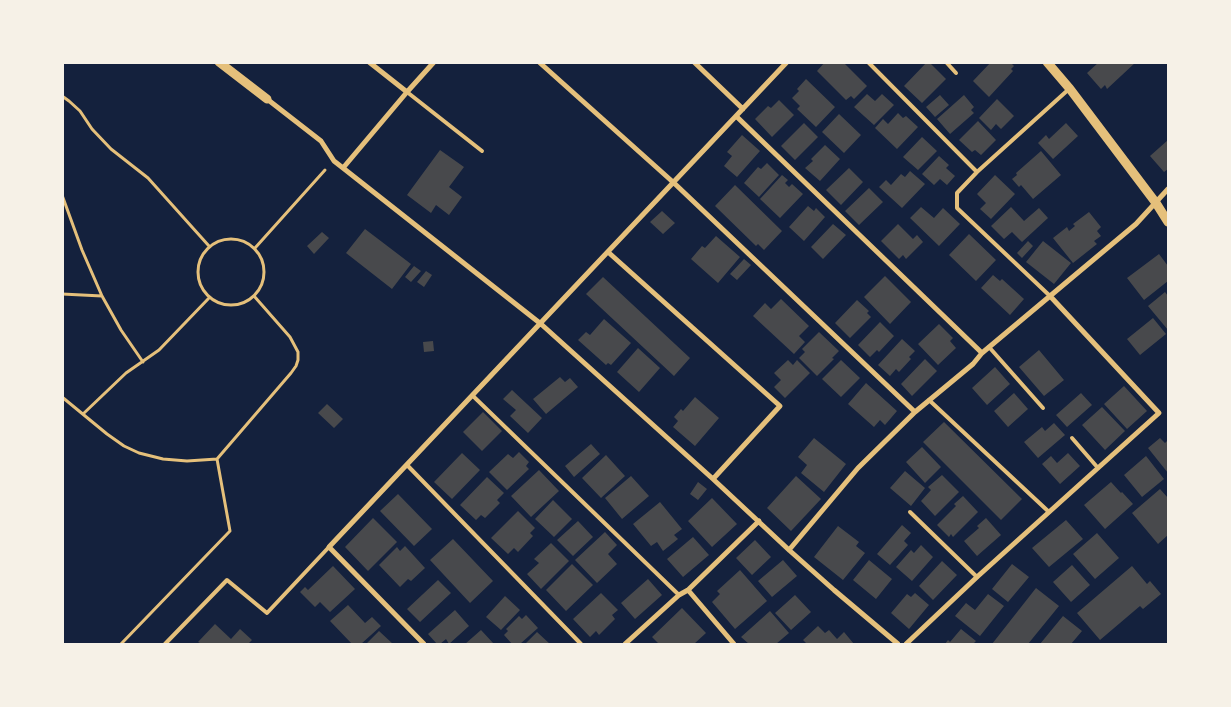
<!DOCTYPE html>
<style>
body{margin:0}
#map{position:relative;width:1231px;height:707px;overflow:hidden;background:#14213d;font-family:Barlow,sans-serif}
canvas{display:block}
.frame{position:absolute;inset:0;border:64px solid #f6f1e7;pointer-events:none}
</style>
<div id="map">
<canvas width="1231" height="707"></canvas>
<div class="frame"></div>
</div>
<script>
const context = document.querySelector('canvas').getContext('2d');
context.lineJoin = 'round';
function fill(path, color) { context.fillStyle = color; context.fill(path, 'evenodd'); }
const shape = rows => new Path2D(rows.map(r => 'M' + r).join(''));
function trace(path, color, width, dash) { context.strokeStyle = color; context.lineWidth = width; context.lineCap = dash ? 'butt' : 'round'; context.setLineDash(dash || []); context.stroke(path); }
fill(shape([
 [825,62,843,62,867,86,854,99,851,96,846,100,817,71],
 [927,62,929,62,946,79,922,103,904,86],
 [991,62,1010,62,1014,66,1011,69,1013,71,989,97,973,81],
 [1099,62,1136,62,1107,89,1105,85,1101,89,1087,73],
 [806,79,835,107,816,127,797,109,800,106,792,98,799,91,797,89],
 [867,94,875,101,882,94,894,105,874,125,854,107],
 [940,95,949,105,935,117,926,107],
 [964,95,974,107,971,110,974,113,950,134,937,119],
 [997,99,1014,116,1001,129,996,124,991,130,979,118],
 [779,100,794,115,772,137,755,119,768,106,771,108],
 [898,113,903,118,906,116,918,127,897,149,875,128,883,119,888,124],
 [839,114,861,135,844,153,822,132],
 [978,121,996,140,981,155,975,150,972,152,959,140],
 [804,123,818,137,795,160,781,146],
 [1066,123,1078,136,1053,159,1038,143,1046,135,1049,139],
 [742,135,760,151,737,177,724,166,732,156,727,152],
 [922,137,937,151,918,170,903,157],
 [1168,140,1168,169,1164,172,1150,156],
 [825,145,840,159,820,181,805,168,813,161,811,159],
 [440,150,464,167,449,187,462,197,449,215,436,205,431,213,407,195],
 [1041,151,1061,175,1033,199,1021,185,1019,187,1012,179,1017,175,1016,173],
 [939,156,949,165,946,168,955,176,947,185,940,179,934,185,922,174],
 [767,163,779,175,759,197,744,183,758,167,761,169],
 [849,168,863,182,841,205,826,190],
 [910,171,925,184,902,208,879,187,886,180,891,185,901,174,905,177],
 [782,175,788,180,785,183,789,187,792,184,803,194,780,218,760,199],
 [995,175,1015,194,991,219,980,209,986,203,977,194],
 [735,185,782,231,764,250,758,244,756,246,715,206],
 [869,188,883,202,859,225,845,211],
 [808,206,814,211,816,208,825,217,804,241,789,227],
 [921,207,934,218,943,208,960,224,939,246,910,218],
 [1011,207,1024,221,1039,208,1048,218,1022,242,1012,232,1004,239,991,226],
 [662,211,675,223,663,234,650,222],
 [1089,212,1101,227,1097,231,1101,236,1094,241,1097,244,1073,263,1053,238,1067,227,1069,231,1075,226,1073,224],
 [833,224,846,235,823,259,811,247],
 [898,224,913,239,917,235,923,242,906,259,903,255,899,259,881,241],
 [365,229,411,264,392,289,346,253],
 [322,232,329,238,314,254,307,246],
 [969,234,996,260,976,281,949,255],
 [716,236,740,257,718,283,691,259,702,246,705,248],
 [1028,241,1033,246,1022,258,1017,253],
 [1043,241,1071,263,1054,284,1026,262],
 [1159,254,1168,266,1168,281,1144,300,1127,278],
 [744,259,751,265,737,280,730,274],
 [414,266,421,271,411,282,405,277],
 [426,271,432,275,424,287,417,282],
 [993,275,1000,281,1002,279,1024,299,1010,315,981,288],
 [885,276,911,302,890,324,864,297],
 [603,277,690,358,674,376,586,294],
 [1165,292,1168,296,1168,330,1148,306],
 [781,299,809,326,799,336,805,342,794,354,753,316,765,303,771,309],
 [857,300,869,311,867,313,871,317,850,338,835,323],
 [1153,318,1166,334,1140,355,1127,339],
 [604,319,631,343,611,365,608,363,606,365,578,340,586,332,590,335],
 [880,322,894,336,879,352,877,350,870,357,858,345],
 [939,324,953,338,950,341,956,348,938,365,918,344],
 [819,332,839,351,832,358,834,359,817,376,799,358,805,352,802,349],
 [902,339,915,351,909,357,911,359,899,372,896,369,890,376,878,365],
 [433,341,434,351,424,352,423,342],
 [638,348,660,368,639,392,617,372],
 [1039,350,1064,380,1044,396,1019,367],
 [925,359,937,371,912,396,901,384],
 [788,360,793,365,797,360,810,373,785,398,774,387,781,380,774,373],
 [841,360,860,378,841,397,822,379],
 [995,367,1010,384,987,405,972,388],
 [560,377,565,382,570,378,578,387,546,414,533,399],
 [866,383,897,411,885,425,880,420,874,427,848,404],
 [1124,386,1147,411,1127,429,1104,404],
 [512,390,542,418,528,433,510,416,516,410,503,399],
 [1014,393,1028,409,1008,427,994,411],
 [1081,393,1092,405,1067,427,1056,415],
 [695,397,719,418,695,446,673,427,678,421,674,417,681,409,683,411],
 [327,404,343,419,334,428,318,413],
 [1102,407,1125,431,1105,450,1082,425],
 [483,412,502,431,482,451,463,432],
 [944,422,1022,499,1001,520,923,442],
 [1054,423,1065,435,1038,458,1024,442,1042,427,1045,431],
 [814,438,846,464,824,492,801,473,807,465,798,457],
 [1160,438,1165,443,1168,440,1168,473,1148,448],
 [591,444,600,454,574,477,565,466],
 [922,447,941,467,925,483,906,462],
 [519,452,529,462,526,466,529,469,507,490,489,472,508,454,513,458],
 [462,453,480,470,452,499,434,482],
 [1068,453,1080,466,1060,484,1042,464,1051,456,1057,463],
 [606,455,625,476,601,498,582,478],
 [1146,456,1164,479,1142,497,1124,475],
 [539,470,559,491,531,517,511,496],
 [905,471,925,488,911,506,890,488],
 [942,475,959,492,935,516,921,501,931,490,928,487],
 [631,476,649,496,622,519,605,498],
 [796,476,821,499,791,531,767,508],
 [487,477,504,493,497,500,500,503,485,518,481,515,476,520,460,505],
 [698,482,707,489,698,500,690,494],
 [1111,482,1121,493,1122,492,1133,504,1105,529,1084,505],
 [1160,489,1168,498,1168,535,1158,544,1132,513],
 [398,494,432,529,414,546,380,511],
 [963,496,978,512,953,537,951,534,949,537,937,525,956,506,954,504],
 [712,498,737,524,712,547,688,521],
 [553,500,572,519,554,537,535,519],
 [660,502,682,529,674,535,678,539,663,551,657,542,651,546,633,524],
 [518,511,535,528,530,533,533,536,518,552,514,548,508,554,491,538],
 [373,518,397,542,368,571,345,547],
 [986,518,1001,535,977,556,964,541,979,528,977,526],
 [1066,520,1083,539,1049,567,1032,548],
 [578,521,593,537,573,556,557,540],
 [902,525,911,533,904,541,908,545,890,565,877,554],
 [838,526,859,542,856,546,865,553,843,580,814,557],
 [605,532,617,545,608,554,617,564,597,583,575,560],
 [1097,533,1119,558,1095,579,1073,554],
 [693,537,709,555,683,577,667,559],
 [453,539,493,581,470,603,430,560],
 [755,540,771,557,752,575,736,558],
 [551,543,569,561,541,589,527,574,539,563,534,559],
 [921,545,933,557,912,581,896,567,911,550,914,553],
 [405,546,425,568,411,581,408,579,400,587,379,565,397,547,400,551],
 [783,560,797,576,772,597,758,581],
 [869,560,892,579,876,599,853,580],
 [942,561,957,575,933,600,919,586],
 [572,564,593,585,566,611,546,590],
 [1012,564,1029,577,1008,602,992,589],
 [1072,565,1090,585,1071,602,1053,582],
 [333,566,355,589,330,612,320,602,315,607,300,592,305,587,308,590],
 [1132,566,1147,584,1150,581,1161,594,1143,609,1140,606,1100,640,1077,613],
 [740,570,767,601,735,629,712,602,720,594,717,591],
 [648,579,662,595,635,619,621,603],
 [438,580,451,593,420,622,407,609],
 [1036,588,1059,606,1028,644,992,644],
 [601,593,618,610,612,615,615,619,599,635,596,631,590,637,573,619],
 [915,593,929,605,909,629,891,613,907,594,911,597],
 [988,594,1004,606,980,636,955,616,966,603,975,610],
 [795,595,811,612,791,630,775,613],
 [505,596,520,610,501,630,486,617],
 [348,605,365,623,372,617,381,626,361,644,352,644,330,621],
 [682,608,706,633,694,644,659,644,652,637],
 [455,610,469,626,449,644,446,639,440,644,437,644,428,634],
 [770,611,789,633,776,644,749,644,741,637],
 [526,615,538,628,520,644,512,644,504,635,508,631,506,629,519,616,522,619],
 [1063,616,1082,631,1071,644,1040,644],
 [215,624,231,639,240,629,252,640,248,644,202,644,198,642],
 [818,626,825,633,829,630,837,639,844,632,854,644,807,644,803,640],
 [961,629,976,641,973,644,945,644,948,640,950,642],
 [481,630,494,644,465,644],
 [379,631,393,644,366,644],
 [537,632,550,644,525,644]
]), '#48494c');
trace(shape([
 [62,96,69,101,80,111,92,129,111,149,148,178,209,246],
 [62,195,82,250,102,296],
 '198 272a33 33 0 1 1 66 0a33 33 0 1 1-66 0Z',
 [255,248,325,170],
 [62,294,102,296,121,330,143,362],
 [62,397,107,434,124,446,139,453,163,459,187,461,217,459,230,531,121,644],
 [83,414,126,373,159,350,209,298],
 [217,459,291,373,296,366,298,360,298,352,290,337,254,296]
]), '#e5c07b', 3);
trace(shape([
 [868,62,977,172],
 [946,62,956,73],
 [407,92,482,151],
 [1050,296,957,208,957,193,977,172,1069,89],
 [989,347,1043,408],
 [473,396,679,595],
 [929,400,1049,512],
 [1072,438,1098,468],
 [407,465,581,644],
 [910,512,977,577],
 [165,644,227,580,267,613,329,547]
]), '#e5c07b', 4);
trace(shape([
 [369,62,407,92],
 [539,62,674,183,915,412],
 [694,62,743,109],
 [267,99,321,141,334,161,343,168,541,324,713,479,789,550,834,590,898,644],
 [736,116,982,353],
 [343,168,407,92,434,62],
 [608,252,780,406,713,479],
 [789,550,858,468,915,412,973,364,982,353,1136,224,1168,189],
 [688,590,734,644],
 [424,644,329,547,787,62],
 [625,644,679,595,688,590,759,521],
 [906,644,977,577,1159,413,1050,296]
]), '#e5c07b', 5);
trace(shape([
 [219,62,267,99],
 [1047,62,1070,89,1156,203,1168,222]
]), '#e5c07b', 9);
</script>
